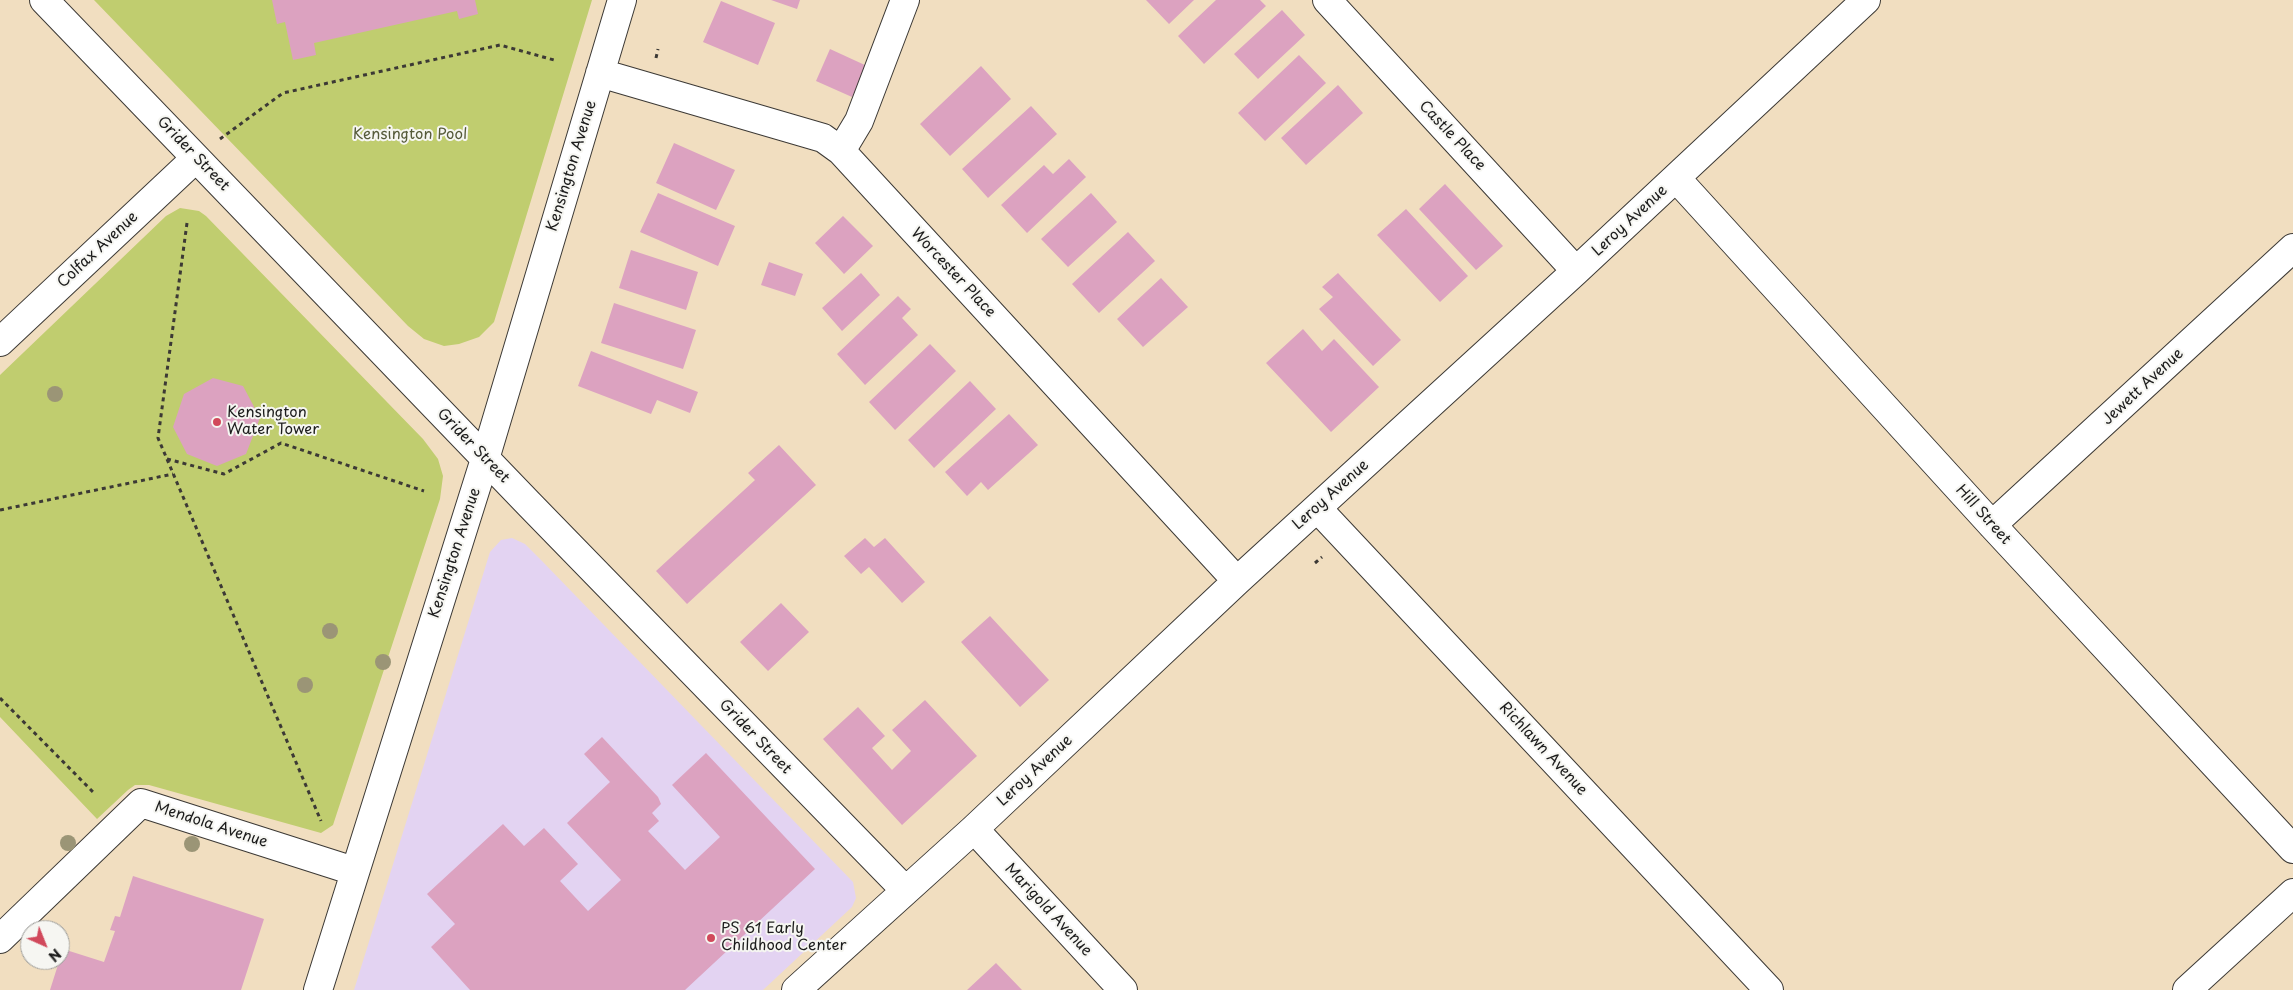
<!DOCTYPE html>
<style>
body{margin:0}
#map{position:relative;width:2293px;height:990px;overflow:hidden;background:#f1dec0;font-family:"Playpen Sans",sans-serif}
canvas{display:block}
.north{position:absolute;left:20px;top:920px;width:50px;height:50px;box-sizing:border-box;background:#f6f6f2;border:1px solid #9f9f9c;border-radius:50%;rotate:136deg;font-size:14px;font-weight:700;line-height:20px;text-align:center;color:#1c1c1c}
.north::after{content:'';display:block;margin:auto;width:18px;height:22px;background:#d1495b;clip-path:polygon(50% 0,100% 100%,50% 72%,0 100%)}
</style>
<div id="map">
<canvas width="2293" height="990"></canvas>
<div class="north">N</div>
</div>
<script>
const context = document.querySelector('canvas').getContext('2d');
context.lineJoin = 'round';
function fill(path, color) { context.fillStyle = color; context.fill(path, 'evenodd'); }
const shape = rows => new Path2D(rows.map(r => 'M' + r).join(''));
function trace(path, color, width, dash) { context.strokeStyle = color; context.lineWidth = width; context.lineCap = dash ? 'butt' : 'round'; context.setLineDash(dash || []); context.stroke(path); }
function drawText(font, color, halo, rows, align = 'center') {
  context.font = font + ' "Playpen Sans",sans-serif'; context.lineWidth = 4; context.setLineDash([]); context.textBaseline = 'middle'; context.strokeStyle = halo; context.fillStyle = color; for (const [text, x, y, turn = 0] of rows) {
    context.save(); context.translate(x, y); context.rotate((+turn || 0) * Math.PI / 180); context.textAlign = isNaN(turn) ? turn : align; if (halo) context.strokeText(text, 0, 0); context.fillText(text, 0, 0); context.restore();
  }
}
fill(shape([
 [512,538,525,544,541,560,853,882,856,898,852,907,763,990,354,990,490,552,501,540]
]), '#e3d3f2');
fill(shape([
 [94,0,592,0,494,322,479,337,459,344,444,346,424,339,408,326],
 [180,208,199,211,206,216,423,439,438,459,443,476,440,499,333,825,321,833,149,785,135,785,128,790,97,819,0,717,0,375,166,216]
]), '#c0cd6f');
fill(shape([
 [272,0,475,0,478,14,459,19,457,11,314,43,316,55,293,60,285,22,277,24],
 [771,0,800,0,797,9],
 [1146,0,1194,0,1169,24],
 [1216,0,1260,0,1266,6,1204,64,1178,36],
 [721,1,775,23,758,65,703,42],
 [1282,10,1305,35,1258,79,1234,54],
 [830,49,867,66,852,97,816,81],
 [1299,55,1326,83,1265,141,1238,113],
 [981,66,1011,99,950,156,920,124],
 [1338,85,1363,113,1306,165,1281,138],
 [1031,106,1057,134,988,198,962,169],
 [674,143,735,170,716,210,656,183],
 [1069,159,1086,177,1027,233,1001,205,1044,165,1053,174],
 [1445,184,1503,246,1476,270,1419,209],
 [658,193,735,226,718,266,640,232],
 [1091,193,1117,222,1068,267,1041,239],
 [1406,209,1468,276,1440,302,1377,235],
 [843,216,873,246,844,274,815,243],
 [1128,232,1155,261,1099,313,1072,284],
 [631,250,698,272,686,310,619,288],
 [769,262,803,274,795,296,761,285],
 [861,273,880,295,842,331,822,308],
 [1338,273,1401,340,1373,366,1319,309,1333,297,1322,287],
 [1161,278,1188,307,1143,347,1117,319],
 [898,296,911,309,902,318,918,335,865,385,837,354],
 [614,303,696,330,683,369,601,343],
 [1303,329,1322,351,1334,339,1379,387,1331,432,1266,363],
 [930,344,956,371,895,430,869,402],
 [591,351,698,392,690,413,657,400,651,414,578,386],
 [213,378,243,386,260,418,246,454,217,466,187,454,173,427,184,394],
 [970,381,996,409,934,468,908,440],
 [1009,414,1038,445,988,490,981,482,967,496,945,472],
 [779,445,816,485,687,604,656,571,755,480,748,473],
 [865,538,874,547,885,538,925,582,902,603,869,567,861,574,844,556],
 [781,603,809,632,768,671,740,642],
 [990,616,1049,680,1020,707,961,642],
 [925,700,977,756,902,825,823,739,858,707,885,736,872,748,892,770,911,751,892,730],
 [602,737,658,797,661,804,652,813,659,821,648,831,685,870,720,837,672,785,706,753,815,869,685,990,470,990,431,947,455,924,427,894,503,824,524,846,544,828,578,864,560,881,588,911,621,880,567,823,610,782,584,754],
 [133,876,264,919,241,990,50,990,63,949,104,962,115,931,110,930,115,916,120,917],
 [996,963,1022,990,967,990]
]), '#dca2c0');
const minor = shape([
 [44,0,529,504,905,890],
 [1327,0,1576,271],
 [600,73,823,138,841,151,1237,581],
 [841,151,859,121,905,0],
 [1676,178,1992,525,2293,849],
 [0,342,196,158],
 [1317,508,1769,990],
 [1992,525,2293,248],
 [974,829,1123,990],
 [0,939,141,803,354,871],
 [318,990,485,459,622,0],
 [796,990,974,829,1237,581,1576,271,1866,0],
 [2187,990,2293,893]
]);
trace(minor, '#3c3935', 30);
trace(shape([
 [656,58,658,49],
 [220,139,283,93,500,45,554,60],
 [187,223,158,438,321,821],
 [167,459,224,474,281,443,424,491],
 [0,510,173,474],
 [1315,563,1322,557],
 [0,698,95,794]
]), '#3c3935', 3, [4, 4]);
trace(minor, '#fff', 28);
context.fillStyle = '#9b9576';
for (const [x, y] of [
 [55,394],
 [330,631],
 [383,662],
 [305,685],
 [68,843],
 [192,844]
]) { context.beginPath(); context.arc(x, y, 8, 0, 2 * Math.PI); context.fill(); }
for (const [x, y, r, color] of [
 [217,422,5,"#d1495b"],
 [711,938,5,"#d1495b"]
]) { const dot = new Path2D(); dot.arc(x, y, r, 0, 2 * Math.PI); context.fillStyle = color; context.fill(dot); trace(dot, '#f6f6f2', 2); }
drawText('15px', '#555a39', '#f6f6f2', [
 ["Kensington Pool",410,135]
]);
drawText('15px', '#1c1c1c', '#f6f6f2', [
 ["Castle Place",1452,136,47],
 ["Grider Street",193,154,46],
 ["Kensington Avenue",572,166,-73],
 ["Leroy Avenue",1630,221,-43],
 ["Colfax Avenue",98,250,-43],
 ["Worcester Place",953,273,47],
 ["Jewett Avenue",2143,387,-43],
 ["Grider Street",473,446,46],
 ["Leroy Avenue",1331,495,-42],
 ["Hill Street",1983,515,48],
 ["Kensington Avenue",455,553,-72],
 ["Grider Street",755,737,46],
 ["Richlawn Avenue",1543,749,47],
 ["Leroy Avenue",1035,771,-43],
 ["Mendola Avenue",211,825,18],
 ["Marigold Avenue",1048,910,47]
]);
drawText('15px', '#1c1c1c', '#f6f6f2', [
 ["Kensington",227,413],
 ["Water Tower",227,430],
 ["PS 61 Early",721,929],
 ["Childhood Center",721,946]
], 'left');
</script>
